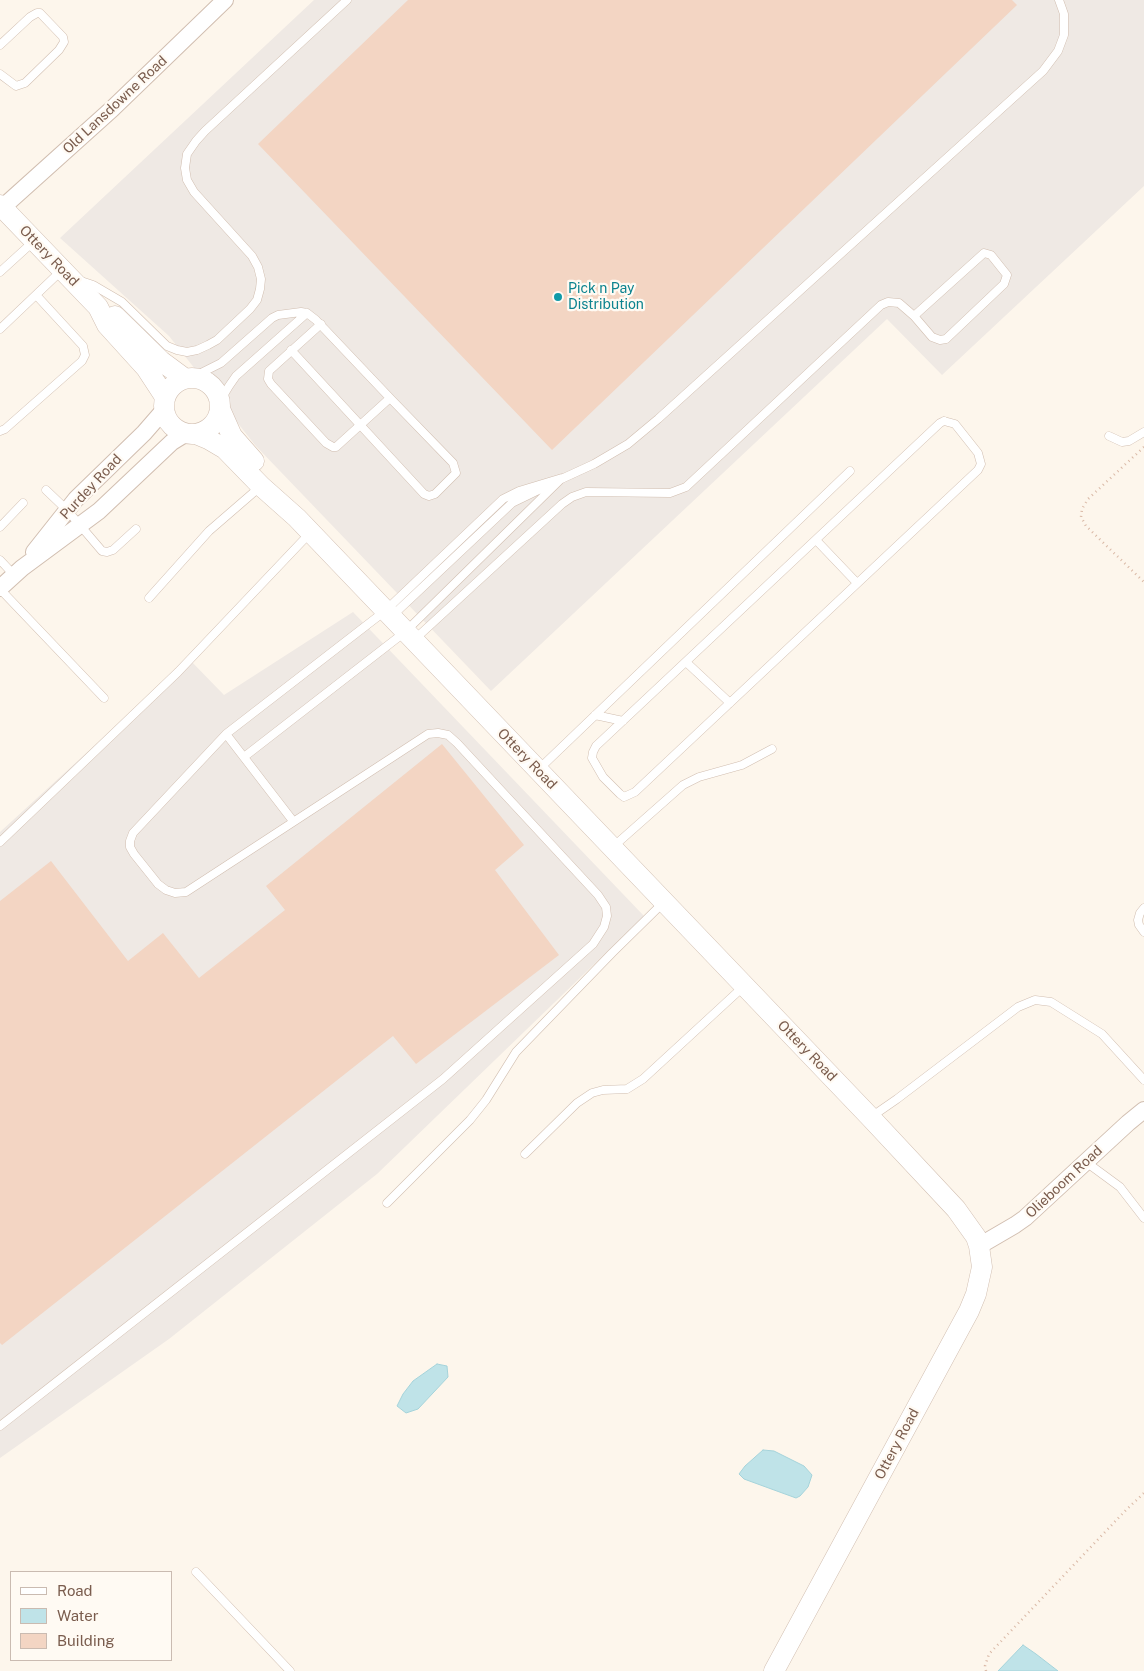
<!DOCTYPE html>
<style>
body{margin:0}
#map{position:relative;width:1144px;height:1671px;overflow:hidden;background:#fdf6ec;font-family:"Public Sans",sans-serif}
canvas{display:block}
.legend{position:absolute;left:10px;top:1571px;width:162px;height:90px;box-sizing:border-box;background:#fffaf3;border:1px solid #cabbb1;margin:0;padding:6px 9px;list-style:none;font-size:15px;color:#7a5c4d}
.legend li{display:flex;align-items:center;gap:10px;height:25px}
.legend b{width:25px;border:1px solid #cabbb1}
</style>
<div id="map">
<canvas width="1144" height="1671"></canvas>
<ul class="legend">
<li><b style="height:6px;background:#fff"></b>Road</li>
<li><b style="height:14px;background:#bfe3e8"></b>Water</li>
<li><b style="height:14px;background:#f3d5c3"></b>Building</li>
</ul>
</div>
<script>
const context = document.querySelector('canvas').getContext('2d');
context.lineJoin = 'round';
function fill(path, color) { context.fillStyle = color; context.fill(path, 'evenodd'); }
const shape = rows => new Path2D(rows.map(r => 'M' + r).join(''));
function trace(path, color, width, dash) { context.strokeStyle = color; context.lineWidth = width; context.lineCap = dash ? 'butt' : 'round'; context.setLineDash(dash || []); context.stroke(path); }
function drawText(font, color, halo, rows, align = 'center') {
  context.font = font + ' "Public Sans",sans-serif'; context.lineWidth = 4.5; context.setLineDash([]); context.textBaseline = 'middle'; context.strokeStyle = halo; context.fillStyle = color; for (const [text, x, y, turn = 0] of rows) {
    context.save(); context.translate(x, y); context.rotate((+turn || 0) * Math.PI / 180); context.textAlign = isNaN(turn) ? turn : align; if (halo) context.strokeText(text, 0, 0); context.fillText(text, 0, 0); context.restore();
  }
}
fill(shape([
 [314,0,1144,0,1144,186,942,375,887,319,491,691,255,445,169,336,60,238],
 [353,612,644,916,377,1174,169,1339,0,1458,0,832,189,659,224,695]
]), '#efe9e4');
const water = shape([
 [437,1364,447,1366,448,1377,418,1409,406,1413,397,1406,403,1394,413,1381,437,1364],
 [763,1450,774,1451,804,1466,812,1475,808,1487,800,1496,796,1498,744,1479,739,1474,745,1466,763,1450],
 [1023,1645,1036,1654,1058,1671,998,1671,1023,1645]
]);
fill(water, '#bfe3e8');
trace(water, '#a5d3da', 1);
fill(shape([
 [408,0,1012,0,1017,5,552,450,258,144],
 [442,744,524,845,495,870,559,955,416,1064,393,1036,2,1345,0,1343,0,901,51,861,128,961,163,933,199,978,285,910,266,886]
]), '#f3d5c3');
const service = shape([
 [0,45,30,17,37,13,40,13,63,37,64,42,59,50,25,83,16,86,0,74],
 [0,272,34,241],
 [81,281,93,285,122,302,167,346,177,350,187,352,197,350,208,345,217,340,250,309,257,300,260,289,261,279,258,267,252,256,194,192,187,180,185,168,187,154,196,141,205,131,347,0],
 [321,324,269,371,268,379,271,384,326,443,333,447,336,447,390,398],
 [0,329,61,271],
 [193,377,221,363,272,318,278,315,301,312,307,313,316,320,390,398,453,463,456,473,435,494,429,496,424,494,291,350],
 [220,401,229,386,236,376,307,313],
 [944,421,955,424,978,453,981,464,978,470,635,792,624,797,620,794,603,777,592,758,593,752,596,746,940,423,944,421],
 [0,431,5,429,82,361,85,355,83,346,37,296],
 [1109,436,1122,442,1129,441,1144,432],
 [557,481,594,464,628,444,658,419,1043,71,1058,51,1064,35,1064,14,1059,0],
 [46,490,67,510,102,551,107,552,113,550,136,529],
 [0,527,23,503],
 [816,540,857,583],
 [0,560,14,575],
 [0,589,104,698],
 [149,598,209,531,261,486],
 [392,616,512,503,545,487],
 [415,639,562,504,572,497,586,492,670,493,686,487,881,305,888,302,899,303,914,316,932,337,940,340,946,339,1004,284,1007,275,991,255,984,253,914,316],
 [686,662,730,703],
 [595,715,623,721],
 [226,734,293,821],
 [244,757,405,632,560,480],
 [539,769,850,471],
 [0,842,178,672,310,533],
 [614,846,683,785,699,777,742,765,772,749],
 [1144,908,1140,913,1138,920,1139,925,1144,932],
 [871,1117,897,1099,1018,1007,1035,1000,1051,1002,1102,1034,1144,1080],
 [525,1154,577,1103,592,1093,603,1090,627,1089,643,1079,743,987],
 [1086,1162,1120,1187,1144,1218],
 [387,1203,470,1120,486,1100,516,1052,612,953,664,902],
 [0,1426,443,1079,593,944,604,927,607,916,606,907,598,895,457,743,448,735,438,733,428,734,186,892,175,893,166,890,158,884,134,854,130,847,130,841,133,833,226,734,385,611,503,499,519,491,562,478],
 [196,1572,290,1671]
]);
const minor = shape([
 [3,207,112,109,225,0],
 [34,552,76,499,144,433,164,410],
 [0,588,22,568,99,511,172,442,185,434],
 [979,1246,1015,1225,1025,1218,1128,1123,1144,1110]
]);
const tertiary = shape([
 [0,205,98,307,107,325,146,368,165,397],
 [115,316,161,361,184,378],
 '164 406a28 28 0 1 1 56 0a28 28 0 1 1-56 0Z',
 [220,409,232,436,254,461],
 [196,434,208,439,225,449,261,486,297,518,870,1117,956,1209,976,1237,979,1246,982,1267,976,1294,969,1311,774,1671]
]);
trace(service, '#d1beb0', 9);
trace(minor, '#d1beb0', 18);
trace(tertiary, '#d1beb0', 21);
trace(shape([
 [1144,447,1088,499,1082,509,1081,517,1086,526,1144,582],
 [986,1671,985,1666,989,1654,1126,1510,1144,1493]
]), '#d9b8a5', 2.5, [1, 4]);
trace(service, '#fff', 8);
trace(minor, '#fff', 16);
trace(tertiary, '#fff', 20);
for (const [x, y, r, color] of [
 [558,297,5,"#0f9aa8"]
]) { const dot = new Path2D(); dot.arc(x, y, r, 0, 2 * Math.PI); context.fillStyle = color; context.fill(dot); trace(dot, '#fffaf3', 2); }
drawText('14px', '#7a5c4d', '#fffaf3', [
 ["Old Lansdowne Road",115,105,-43],
 ["Ottery Road",49,256,46],
 ["Purdey Road",91,487,-47],
 ["Ottery Road",527,759,46],
 ["Ottery Road",807,1051,46],
 ["Olieboom Road",1064,1182,-43],
 ["Ottery Road",897,1444,-62]
]);
drawText('14px', '#0d838f', '#fffaf3', [
 ["Pick n Pay",568,289],
 ["Distribution",568,305]
], 'left');
</script>
